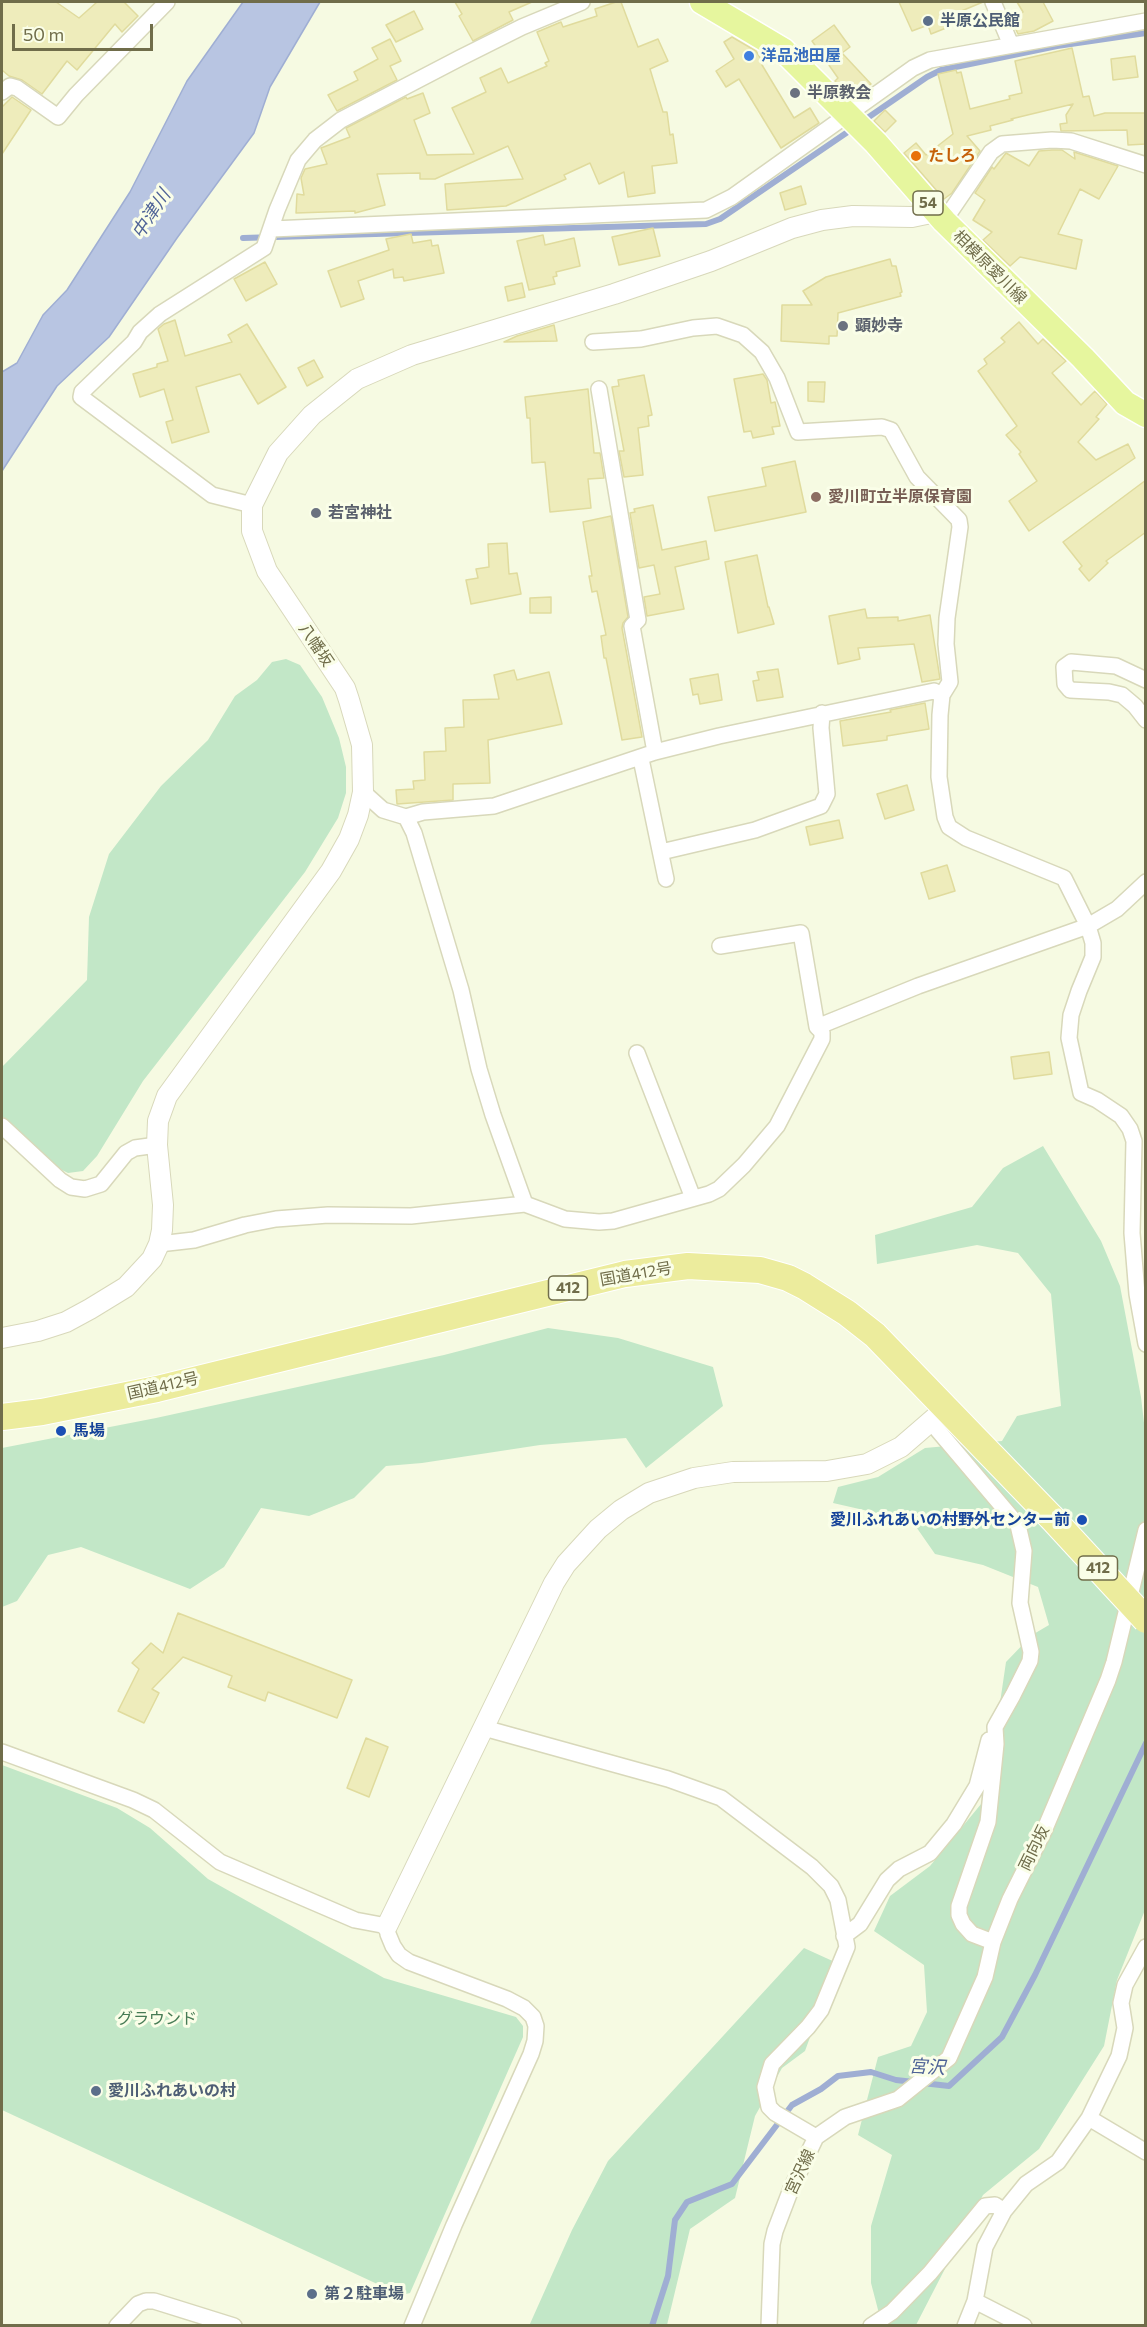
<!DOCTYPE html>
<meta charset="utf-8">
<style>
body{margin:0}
#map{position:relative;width:1147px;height:2327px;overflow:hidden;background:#f6fae2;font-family:Commissioner,sans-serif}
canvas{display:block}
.frame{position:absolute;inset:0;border:3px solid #706d4a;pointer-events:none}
.scale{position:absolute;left:12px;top:24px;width:141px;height:27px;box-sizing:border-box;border:3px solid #706d4a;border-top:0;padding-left:8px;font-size:18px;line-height:21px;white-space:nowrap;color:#706d4a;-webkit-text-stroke:4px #fafee8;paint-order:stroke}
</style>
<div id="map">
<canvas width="1147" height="2327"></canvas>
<div class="frame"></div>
<div class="scale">50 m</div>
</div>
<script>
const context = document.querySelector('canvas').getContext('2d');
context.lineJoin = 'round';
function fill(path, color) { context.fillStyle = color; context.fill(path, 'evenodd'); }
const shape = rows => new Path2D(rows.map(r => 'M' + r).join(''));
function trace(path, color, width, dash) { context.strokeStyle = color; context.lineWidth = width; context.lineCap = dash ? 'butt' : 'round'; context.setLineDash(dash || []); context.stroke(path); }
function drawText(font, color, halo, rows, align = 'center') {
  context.font = font + ' Commissioner,"Noto Sans JP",sans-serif'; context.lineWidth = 6; context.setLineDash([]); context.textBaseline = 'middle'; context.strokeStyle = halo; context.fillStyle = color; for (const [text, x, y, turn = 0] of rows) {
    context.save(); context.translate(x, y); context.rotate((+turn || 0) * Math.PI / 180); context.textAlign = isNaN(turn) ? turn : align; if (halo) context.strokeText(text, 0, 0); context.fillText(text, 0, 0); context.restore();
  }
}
fill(shape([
 [286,659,300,665,322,697,339,738,346,767,346,793,338,818,305,872,143,1081,97,1156,83,1171,68,1173,46,1162,2,1116,2,1067,87,980,89,917,109,854,161,786,208,740,235,696,257,680,272,662],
 [1043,1146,1101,1241,1120,1286,1141,1397,1146,1440,1145,1910,1117,1980,1104,2046,1039,2149,983,2195,916,2325,882,2325,871,2283,871,2226,892,2155,858,2135,878,2057,911,2046,927,2012,924,1965,874,1931,890,1896,930,1866,986,1798,1006,1662,1032,1635,1049,1625,1038,1587,983,1565,935,1554,912,1521,833,1503,838,1487,878,1477,925,1448,1002,1441,1017,1416,1061,1406,1051,1294,1018,1253,977,1245,877,1264,875,1235,972,1207,1003,1168],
 [548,1328,618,1338,713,1367,723,1406,646,1468,626,1438,540,1445,422,1463,386,1466,354,1498,309,1516,261,1508,224,1567,190,1589,81,1547,48,1555,17,1601,2,1607,2,1448,156,1418,444,1355],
 [2,1765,117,1808,150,1828,208,1879,384,1978,516,2017,523,2026,523,2037,410,2293,401,2295,2,2110],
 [804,1948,837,1963,805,2051,782,2068,755,2116,735,2198,690,2229,667,2325,529,2326,572,2230,608,2161]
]), '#c2e7c7');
const water = shape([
 [243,2,320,2,270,87,254,133,177,238,109,337,57,386,2,471,2,372,17,363,43,315,67,290,130,192,187,81,243,2]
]);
fill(water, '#b8c5e2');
trace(water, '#9faed3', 1.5);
trace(shape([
 [863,121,927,77,941,70,1057,46,1146,33],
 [243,238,706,224,720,219,855,127],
 [652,2326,668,2276,675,2220,687,2202,732,2184,792,2105,821,2089,838,2076,871,2072,896,2080,949,2086,1002,2037,1035,1975,1146,1743]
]), '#9faed3', 6);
const building = shape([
 [2,2,56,2,79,18,97,2,124,2,138,16,122,32,115,24,77,70,67,61,42,94,22,80,9,76,2,70,2,2],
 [455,2,532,2,509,12,513,20,473,41,459,16,462,14,455,2],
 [616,2,621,2,638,47,658,39,668,61,650,69,663,112,667,112,670,135,673,134,677,163,652,166,655,193,628,197,624,172,599,184,590,163,564,175,566,179,506,206,447,210,445,184,523,179,508,146,435,179,420,179,420,173,377,174,385,205,355,213,355,211,296,213,297,194,304,195,301,178,305,169,327,164,321,148,350,137,346,128,406,97,407,99,423,93,430,113,414,120,427,155,474,154,452,108,486,92,480,78,501,68,508,83,547,66,545,63,549,61,537,32,561,22,563,27,597,16,595,9,616,2],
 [899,2,983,2,947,17,951,26,931,34,928,25,912,31,899,2],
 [1017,2,1043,2,1053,21,1034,31,1018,34,1011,19,1023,12,1017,2],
 [414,11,423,29,396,42,386,25,414,11],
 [834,25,850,47,842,53,871,84,852,99,835,81,838,78,812,41,834,25],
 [732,37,756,51,764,64,762,65,794,118,810,108,819,123,781,148,739,79,726,87,716,71,734,59,724,42,732,37],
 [390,39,401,61,390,66,397,80,337,111,328,95,358,80,354,72,378,59,372,48,390,39],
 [1072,48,1083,97,1089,96,1094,116,1105,113,1146,113,1146,144,1128,145,1127,130,1061,131,1060,124,1067,123,1066,115,1073,104,1011,119,1013,120,990,126,991,130,967,136,980,151,952,193,944,199,904,153,916,143,926,155,953,134,938,74,956,70,957,73,961,72,970,109,1010,99,1009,96,1022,93,1015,61,1072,48],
 [1135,56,1138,77,1113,80,1111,59,1135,56],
 [12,97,31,110,2,154,2,107,12,97],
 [885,110,896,121,885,132,874,121,885,110],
 [1052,150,1062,150,1075,159,1074,152,1118,166,1099,199,1080,189,1058,234,1082,240,1076,269,1020,257,1010,266,983,240,992,232,973,220,985,200,975,193,992,167,994,169,1006,153,1029,166,1039,151,1052,150],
 [801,186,806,204,785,210,780,193,801,186],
 [653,228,660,256,619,265,612,237,653,228],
 [411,234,413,243,431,240,432,246,438,245,444,273,404,281,403,277,394,278,393,269,358,281,364,299,341,307,328,271,389,250,386,239,411,234],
 [543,235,545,245,574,238,580,266,556,272,557,276,553,277,555,284,529,290,517,241,543,235],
 [890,259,892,266,896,266,902,292,900,293,901,296,838,313,837,336,829,336,829,344,781,341,782,305,812,305,803,291,826,277,890,259],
 [265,262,277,284,246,301,234,279,265,262],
 [522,283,525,297,508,301,505,287,522,283],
 [175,320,185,356,232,342,228,335,247,324,286,387,258,404,240,374,196,387,209,432,172,443,166,422,173,420,164,389,140,397,133,374,157,367,157,364,168,361,158,329,164,324,175,320],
 [1019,322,1038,344,1043,339,1066,361,1052,373,1081,405,1095,391,1107,404,1096,417,1099,419,1078,442,1096,460,1128,444,1135,458,1029,531,1009,501,1037,481,1019,454,1021,452,1006,435,1017,426,978,371,987,364,984,359,1005,342,1001,338,1019,322],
 [554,325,557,341,504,342,517,336,554,325],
 [314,360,323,377,307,386,298,368,314,360],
 [763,374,767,380,771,403,775,402,780,426,772,427,774,434,753,438,751,431,744,432,734,379,763,374],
 [644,375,652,415,648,416,649,426,638,428,643,475,624,477,619,451,624,451,612,387,619,386,618,380,644,375],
 [808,382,825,382,824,402,808,401,808,382],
 [588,389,594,453,600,453,604,478,588,479,591,508,550,512,545,462,532,463,530,418,527,418,525,397,588,389],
 [795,461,806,512,715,531,708,497,766,486,762,468,795,461],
 [1146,480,1146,532,1106,561,1108,563,1089,581,1079,569,1082,566,1063,542,1146,480],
 [653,505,662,550,706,541,709,559,675,567,684,609,647,616,644,597,660,594,654,565,639,568,630,513,635,512,634,509,653,505],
 [611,516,628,617,623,623,622,628,642,737,622,740,606,658,604,658,601,636,606,635,597,591,592,592,589,576,592,576,583,522,611,516],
 [507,543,509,574,517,573,521,594,471,604,466,580,478,578,476,569,489,567,488,544,507,543],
 [757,555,768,607,769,607,774,624,738,633,725,562,757,555],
 [551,597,551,613,530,613,530,598,551,597],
 [865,609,867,618,898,617,898,621,930,615,940,679,922,682,914,644,858,648,860,659,838,664,829,616,865,609],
 [778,669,783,697,757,701,753,681,759,680,757,672,778,669],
 [514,670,517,680,549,672,562,724,488,740,490,783,453,784,453,800,397,804,396,790,414,789,413,781,425,780,424,752,446,751,445,728,464,727,463,700,499,699,494,675,514,670],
 [718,674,722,700,700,704,698,694,693,695,690,679,718,674],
 [925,703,929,729,887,736,887,740,843,746,840,721,891,712,890,710,925,703],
 [907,785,914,810,885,819,877,794,907,785],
 [839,820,843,838,810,845,806,827,839,820],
 [947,865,955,891,929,899,921,873,947,865],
 [1049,1052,1052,1074,1014,1079,1011,1057,1049,1052],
 [178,1613,352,1680,337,1718,268,1692,265,1701,228,1687,232,1676,183,1657,152,1689,159,1693,144,1723,118,1711,139,1669,132,1663,151,1643,163,1653,178,1613],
 [366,1738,388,1747,369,1797,347,1788,366,1738]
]);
fill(building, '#eeecbb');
trace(building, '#e0db9d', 1.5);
const minor = shape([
 [993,2,1011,45],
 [2,92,10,86,17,88,58,117,76,95,167,2],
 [944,221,991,152,1002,144,1052,140,1071,141,1146,165],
 [272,229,706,210,732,197,913,68,930,60,1146,21],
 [593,342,641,339,693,328,717,326,743,335,762,352,777,378,798,432,882,427,891,430,917,477,959,520,960,527,947,618,946,644,950,682,942,695,940,715,939,777,945,817,949,827,966,838,1064,878,1088,926,1093,943,1093,957,1079,991,1071,1015,1069,1038,1081,1093,1097,1100,1121,1116,1130,1129,1134,1141,1132,1233,1137,1294,1146,1344],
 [599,389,638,620,632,626,655,752],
 [252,505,212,495,81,397,82,392,134,342,140,332,160,314,264,248,277,210,298,160,315,140,341,120,460,58,522,27,582,2],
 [1146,680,1116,666,1071,662,1064,667,1065,684,1070,690,1109,692,1122,695,1135,706,1146,720],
 [641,759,666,879],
 [363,792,383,810,406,817],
 [661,852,755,830,821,806,827,794,821,728,822,713],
 [720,946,801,933,817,1027],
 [637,1053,693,1198],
 [2,1126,60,1180,71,1187,85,1189,101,1184,126,1153,135,1148,157,1145],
 [525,1204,565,1219,599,1222,613,1221,709,1194,719,1189,744,1165,777,1126,822,1039,822,1032,817,1027,918,986,1088,926,1117,909,1146,882],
 [159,1244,194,1240,245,1225,276,1219,328,1215,411,1216,525,1204,493,1115,479,1069,461,990,414,833,406,817,423,812,494,806,655,752,719,736,934,691,942,695],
 [930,1421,1018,1525,1024,1551,1020,1603,1031,1652,1030,1661,1013,1695,995,1727,996,1744,988,1822,959,1906,959,1915,963,1924,972,1934,993,1942],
 [484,1728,668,1779,721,1798,812,1867,831,1886,838,1900,847,1947,821,2010,808,2027,772,2064,765,2087,769,2107,775,2113,816,2137],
 [2,1752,133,1800,154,1810,220,1862,355,1920,387,1926,388,1934,393,1946,399,1955,409,1962,507,1999,524,2008,533,2017,536,2026,535,2041,531,2054,454,2225,412,2326],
 [844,1936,860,1924,887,1880,899,1869,930,1853,954,1824,977,1786,989,1740],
 [1089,2118,1146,2152],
 [975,2301,1024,2326],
 [117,2326,138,2304,146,2301,154,2301,234,2326],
 [769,2326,772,2244,775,2231,791,2189,816,2137,845,2117,898,2099,949,2058,985,1977,993,1942,1010,1899,1044,1831,1108,1680,1114,1662,1146,1530],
 [871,2326,892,2312,930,2273,985,2206,995,2205,1004,2211],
 [965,2326,975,2301,985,2247,1004,2211,1026,2184,1058,2162,1089,2118,1119,2056,1125,2028,1121,2003,1125,1985,1146,1947]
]);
const tertiary = shape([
 [2,1338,38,1331,66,1322,90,1309,126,1287,152,1259,159,1244,162,1230,163,1205,157,1145,158,1121,167,1096,331,871,349,839,358,815,363,792,362,745,349,700,345,688,267,571,252,531,252,505,278,453,312,415,357,379,412,355,614,294,711,261,792,228,822,220,853,216,912,217,936,212],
 [387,1926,554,1583,566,1564,598,1529,621,1510,649,1493,694,1478,733,1472,827,1471,867,1464,901,1447,945,1409]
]);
const primary = shape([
 [702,2,783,50,876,143,944,221,1083,358,1125,403,1146,415]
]);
const trunk = shape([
 [2,1417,42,1412,157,1389,625,1274,688,1266,760,1270,788,1278,804,1286,847,1313,875,1335,1051,1517]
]);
trace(minor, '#d8d8ba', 18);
trace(tertiary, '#d8d8ba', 22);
trace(primary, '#fff', 27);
trace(trunk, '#fff', 28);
trace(minor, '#fff', 15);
trace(tertiary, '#fff', 20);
trace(primary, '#e6f69e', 24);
trace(trunk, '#ecec9d', 26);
const trunkBridge = shape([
 [1051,1517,1146,1620]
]);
trace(trunkBridge, '#fff', 28, []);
trace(trunkBridge, '#ecec9d', 26);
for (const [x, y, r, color] of [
 [928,21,6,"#5c6f8a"],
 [749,56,6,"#3f7fe0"],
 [795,93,6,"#6b7280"],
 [916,156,6,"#e8710a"],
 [843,326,6,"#6b7280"],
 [816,497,6,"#8d6e63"],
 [316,513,6,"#6b7280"],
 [61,1431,6,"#1a4fb4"],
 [1082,1520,6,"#1a4fb4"],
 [96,2091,6,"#5c6f8a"],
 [312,2294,6,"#5c6f8a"]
]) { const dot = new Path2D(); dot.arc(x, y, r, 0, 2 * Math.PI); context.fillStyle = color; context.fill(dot); trace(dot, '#fafee8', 2); }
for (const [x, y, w] of [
 [928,203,30],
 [568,1288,39],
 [1098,1568,39]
]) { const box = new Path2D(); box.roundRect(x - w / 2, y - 12, w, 24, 4.5); context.fillStyle = '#fafee8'; context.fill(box); trace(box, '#706d4a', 1.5); }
drawText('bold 15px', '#706d4a', null, [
 ["54",928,203],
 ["412",568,1288],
 ["412",1098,1568]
]);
drawText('bold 16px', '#4e5e75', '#fafee8', [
 ["半原公民館",940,21],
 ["愛川ふれあいの村",108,2091],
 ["第２駐車場",324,2294]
], 'left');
drawText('bold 16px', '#366cbe', '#fafee8', [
 ["洋品池田屋",761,56]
], 'left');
drawText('bold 16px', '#5b616d', '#fafee8', [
 ["半原教会",807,93],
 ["顕妙寺",855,326],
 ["若宮神社",328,513]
], 'left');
drawText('bold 16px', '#c56008', '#fafee8', [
 ["たしろ",928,156]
], 'left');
drawText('16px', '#706d4a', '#fafee8', [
 ["相模原愛川線",990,267,45],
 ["八幡坂",316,645,56],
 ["国道412号",636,1274,-10],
 ["国道412号",163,1386,-13],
 ["両向坂",1034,1848,-64],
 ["宮沢線",800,2172,-65]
]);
drawText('bold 16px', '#785e54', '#fafee8', [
 ["愛川町立半原保育園",828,497]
], 'left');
drawText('bold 16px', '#164399', '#fafee8', [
 ["馬場",73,1431],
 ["愛川ふれあいの村野外センター前",1070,1520,"right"]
], 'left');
drawText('16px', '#467b54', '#fafee8', [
 ["グラウンド",157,2019]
]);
drawText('italic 18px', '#4f6397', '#fafee8', [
 ["中津川",151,214,-57],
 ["宮沢",927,2067,3]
]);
</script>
